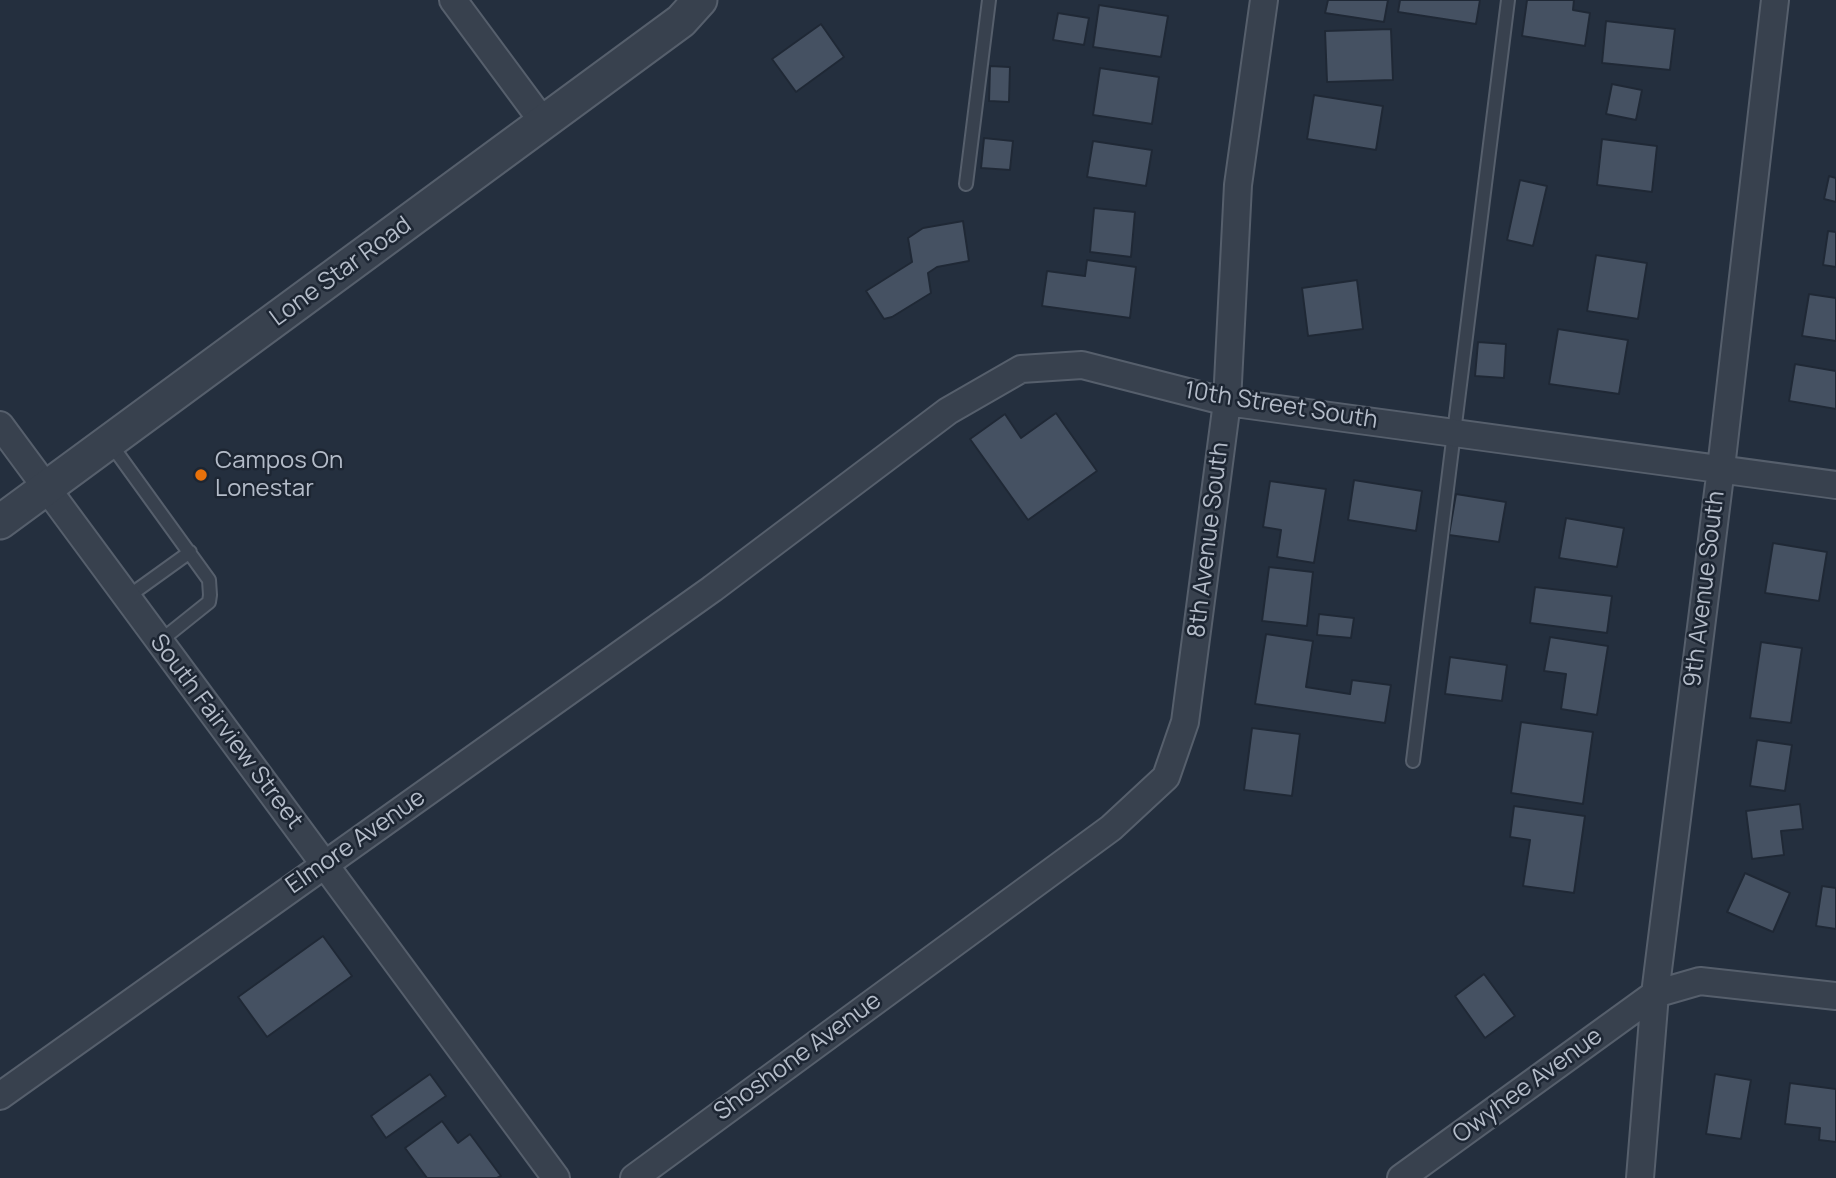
<!DOCTYPE html>
<style>
body{margin:0}
canvas{display:block;background:#242f3e}
</style>
<canvas width="1836" height="1178"></canvas>
<script>
const context = document.querySelector('canvas').getContext('2d');
context.lineJoin = 'round';
function fill(path, color) { context.fillStyle = color; context.fill(path, 'evenodd'); }
const shape = rows => new Path2D(rows.map(r => 'M' + r).join(''));
function trace(path, color, width, dash) { context.strokeStyle = color; context.lineWidth = width; context.lineCap = dash ? 'butt' : 'round'; context.setLineDash(dash || []); context.stroke(path); }
function drawText(font, color, halo, rows, align = 'center') {
  context.font = font + ' Manrope,sans-serif'; context.lineWidth = 5; context.setLineDash([]); context.textBaseline = 'middle'; context.strokeStyle = halo; context.fillStyle = color; for (const [text, x, y, turn = 0] of rows) {
    context.save(); context.translate(x, y); context.rotate((+turn || 0) * Math.PI / 180); context.textAlign = isNaN(turn) ? turn : align; if (halo) context.strokeText(text, 0, 0); context.fillText(text, 0, 0); context.restore();
  }
}
const building = shape([
 [1328,0,1388,0,1384,22,1325,13,1328,0],
 [1400,0,1480,0,1476,24,1398,12,1400,0],
 [1527,0,1574,0,1573,10,1590,13,1585,46,1522,36,1527,0],
 [1099,5,1168,16,1161,57,1093,47,1099,5],
 [1058,13,1089,18,1084,45,1053,40,1058,13],
 [1606,21,1675,29,1670,70,1602,63,1606,21],
 [821,24,844,57,796,92,772,59,821,24],
 [1391,29,1393,80,1327,82,1325,31,1391,29],
 [990,66,1010,67,1009,102,989,101,990,66],
 [1100,68,1159,77,1152,124,1093,115,1100,68],
 [1612,84,1642,90,1636,120,1606,114,1612,84],
 [1314,95,1383,106,1376,150,1307,139,1314,95],
 [984,138,1013,141,1010,170,981,168,984,138],
 [1602,139,1657,146,1652,192,1597,185,1602,139],
 [1093,141,1152,150,1146,186,1087,177,1093,141],
 [1829,176,1836,178,1836,202,1824,199,1829,176],
 [1520,180,1547,186,1533,246,1507,240,1520,180],
 [1094,208,1135,212,1131,257,1090,252,1094,208],
 [963,221,969,261,937,267,928,273,931,293,892,317,884,319,866,291,912,262,908,238,923,228,963,221],
 [1828,231,1836,232,1836,267,1823,265,1828,231],
 [1596,255,1647,263,1638,319,1587,311,1596,255],
 [1087,260,1136,267,1130,318,1042,306,1047,271,1085,276,1087,260],
 [1357,280,1363,329,1308,336,1302,288,1357,280],
 [1809,294,1836,298,1836,341,1802,336,1809,294],
 [1558,329,1628,340,1619,394,1549,384,1558,329],
 [1478,342,1506,344,1504,378,1475,376,1478,342],
 [1795,364,1836,371,1836,409,1789,401,1795,364],
 [1056,413,1097,471,1028,520,970,439,1005,414,1021,438,1056,413],
 [1354,480,1422,491,1416,531,1348,520,1354,480],
 [1270,481,1326,489,1314,563,1277,557,1281,530,1263,527,1270,481],
 [1456,494,1506,502,1499,542,1449,535,1456,494],
 [1566,518,1624,528,1617,567,1559,558,1566,518],
 [1773,543,1827,552,1819,601,1765,593,1773,543],
 [1269,567,1313,572,1307,626,1262,621,1269,567],
 [1535,587,1612,596,1607,633,1530,623,1535,587],
 [1319,614,1354,618,1351,638,1317,635,1319,614],
 [1266,634,1313,641,1306,687,1350,694,1352,680,1391,685,1385,723,1255,704,1266,634],
 [1550,637,1608,646,1597,715,1561,709,1566,674,1544,671,1550,637],
 [1761,642,1802,648,1791,723,1750,718,1761,642],
 [1450,657,1507,665,1502,701,1445,694,1450,657],
 [1521,722,1593,732,1583,804,1511,793,1521,722],
 [1252,728,1300,734,1292,796,1244,790,1252,728],
 [1757,740,1792,745,1785,791,1750,786,1757,740],
 [1800,804,1803,829,1781,831,1784,855,1752,859,1746,811,1800,804],
 [1514,806,1585,816,1574,893,1523,886,1530,840,1510,837,1514,806],
 [1745,873,1790,893,1773,932,1727,912,1745,873],
 [1822,886,1836,888,1836,929,1816,926,1822,886],
 [323,936,352,976,267,1037,238,997,323,936],
 [1484,974,1515,1016,1485,1038,1455,996,1484,974],
 [430,1074,446,1096,386,1138,371,1116,430,1074],
 [1715,1074,1751,1080,1741,1139,1706,1134,1715,1074],
 [1790,1083,1836,1089,1836,1142,1819,1140,1820,1128,1785,1124,1790,1083],
 [442,1121,458,1143,470,1134,501,1176,497,1178,427,1178,405,1148,442,1121]
]);
fill(building, '#455162');
trace(building, '#1f2835', 2);
const service = shape([
 [966,184,989,0],
 [110,443,209,580,210,595,209,602,159,642],
 [126,598,190,552],
 [1413,761,1508,0]
]);
const minor = shape([
 [453,0,544,123],
 [0,425,556,1178],
 [0,1096,712,589,948,411,1021,369,1082,365,1227,402,1836,485],
 [634,1178,1111,828,1166,777,1185,722,1227,402,1238,185,1264,0],
 [1401,1178,1655,994,1700,981,1836,996],
 [1640,1178,1655,994,1721,468,1775,0]
]);
const tertiary = shape([
 [0,522,681,21,700,0]
]);
trace(service, '#565f6c', 16);
trace(minor, '#565f6c', 30);
trace(tertiary, '#565f6c', 37);
trace(service, '#38414e', 12);
trace(minor, '#38414e', 26);
trace(tertiary, '#38414e', 33);
for (const [x, y, r, color] of [
 [201,475,7,"#e8710a"]
]) { const dot = new Path2D(); dot.arc(x, y, r, 0, 2 * Math.PI); context.fillStyle = color; context.fill(dot); trace(dot, '#1d2633', 2.5); }
drawText('24px', '#b4bcc9', '#1d2633', [
 ["Lone Star Road",341,272,-36],
 ["10th Street South",1281,406,9],
 ["8th Avenue South",1209,540,-83],
 ["9th Avenue South",1705,589,-83],
 ["South Fairview Street",226,732,53],
 ["Elmore Avenue",356,842,-35],
 ["Shoshone Avenue",798,1057,-36],
 ["Owyhee Avenue",1528,1086,-36]
]);
drawText('24px', '#b4bcc9', '#1d2633', [
 ["Campos On",215,461],
 ["Lonestar",215,489]
], 'left');
</script>
